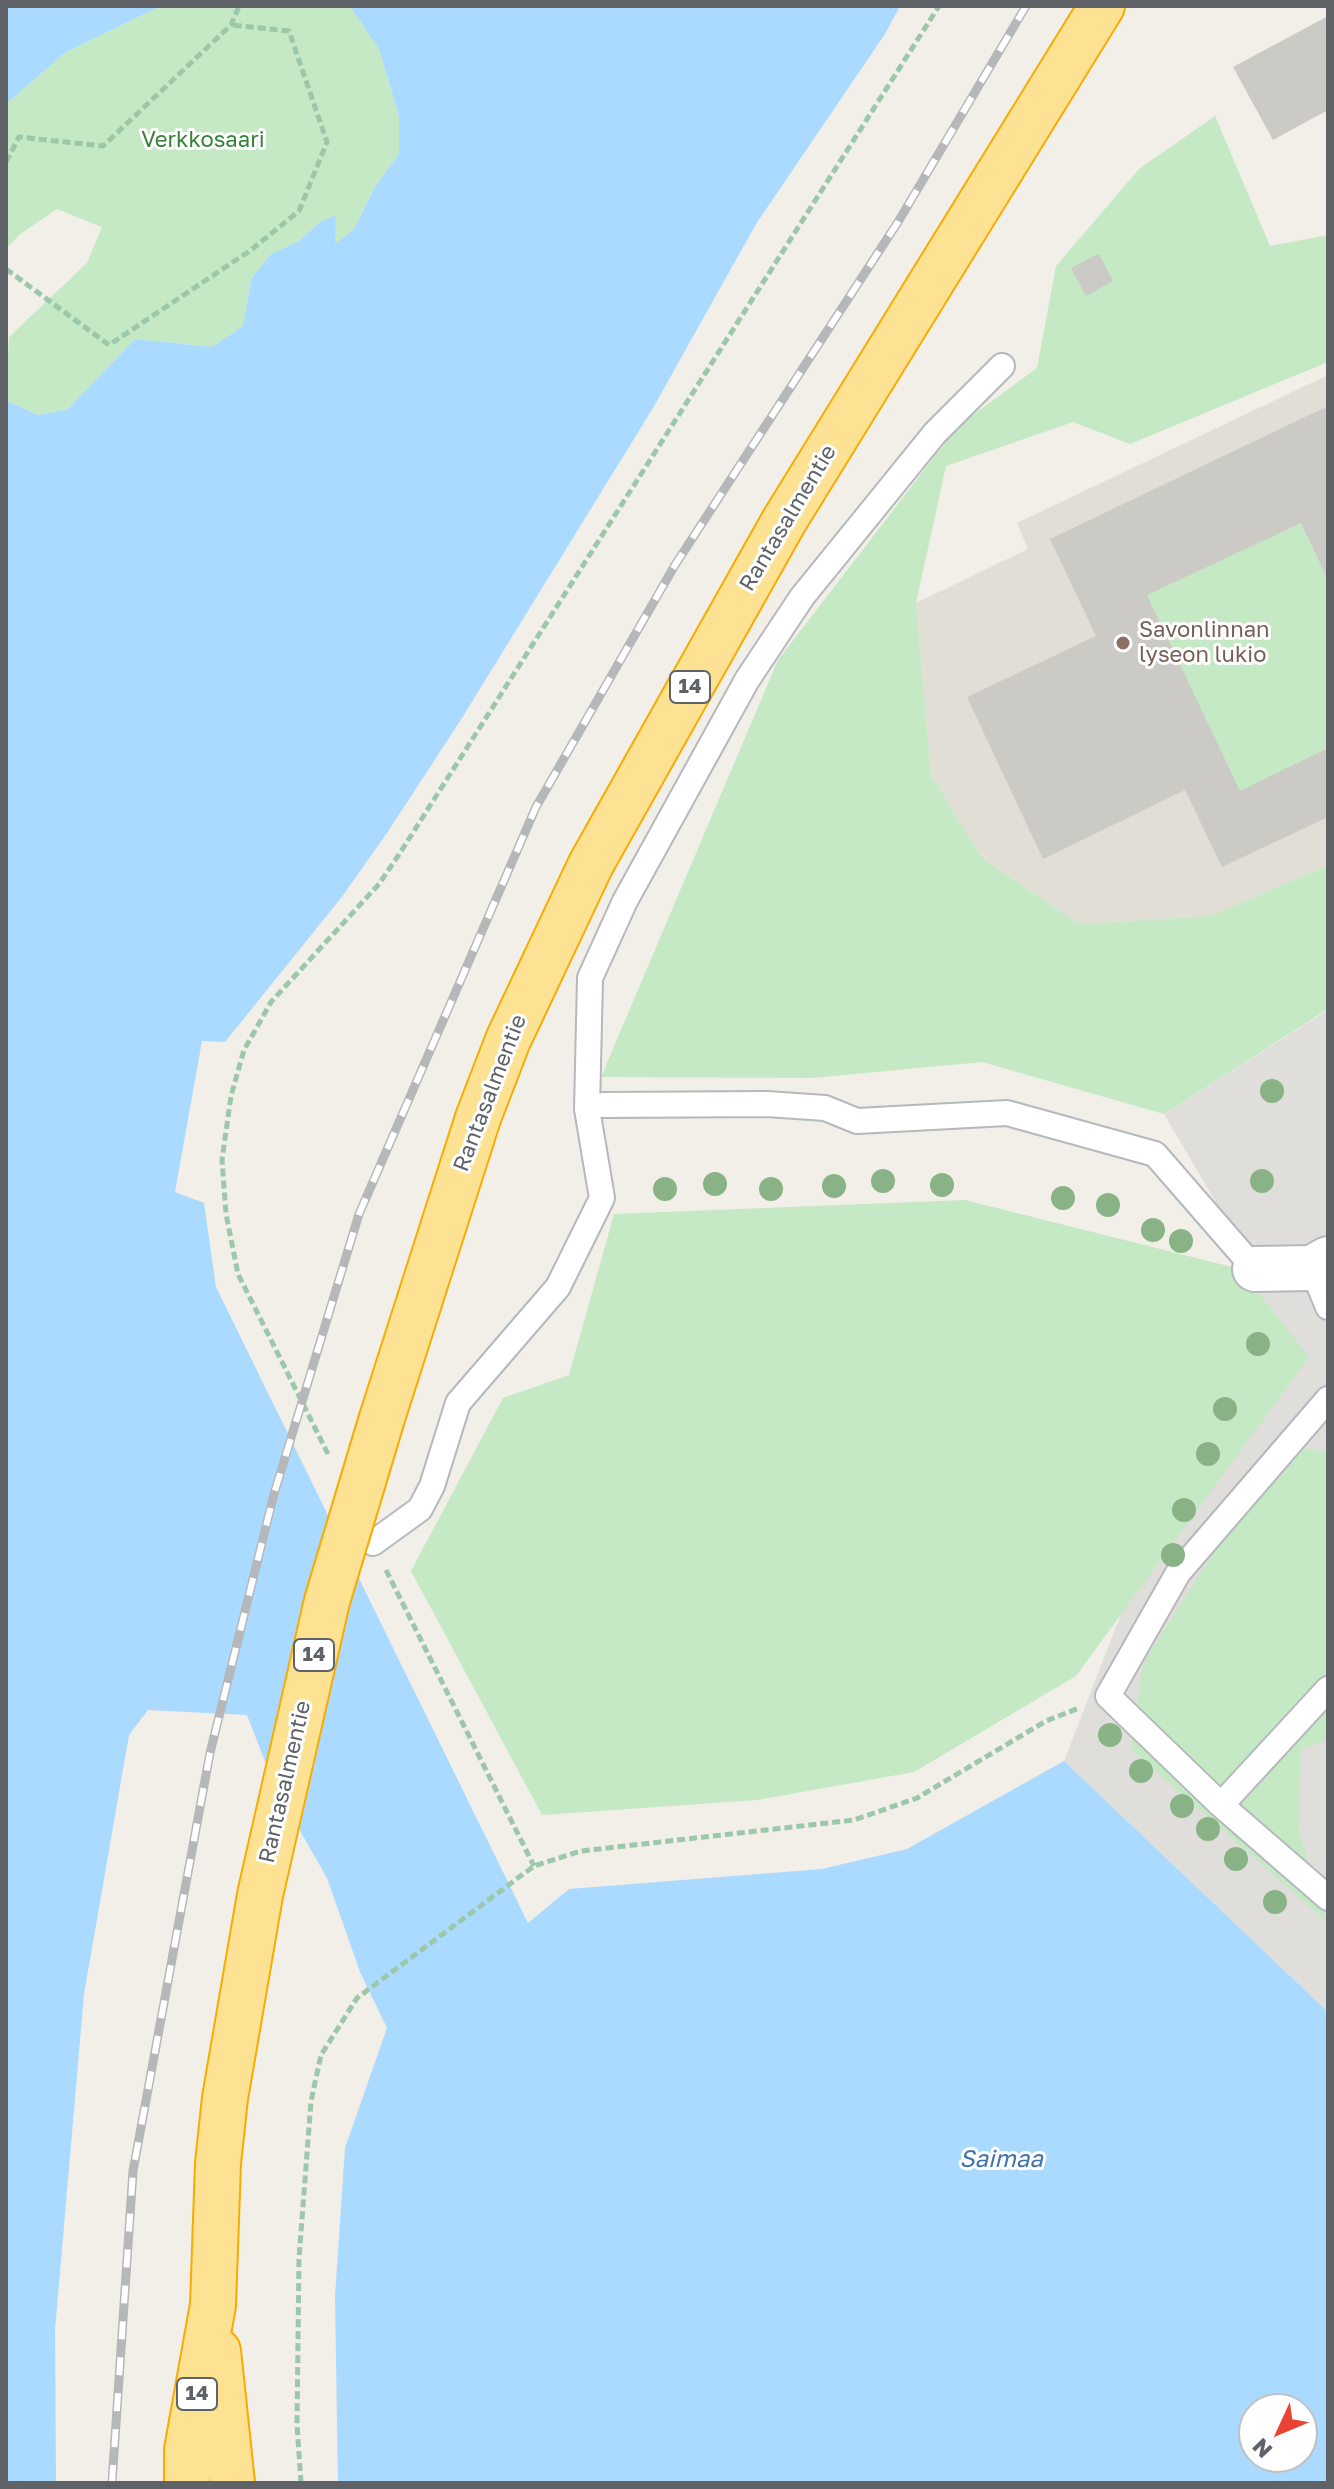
<!DOCTYPE html>
<style>
body{margin:0}
#map{position:relative;width:1334px;height:2489px;overflow:hidden;background:#f1efe8;font-family:"Golos Text",sans-serif}
canvas{display:block}
.frame{position:absolute;inset:0;border:8px solid #5f6368;pointer-events:none}
.north{position:absolute;left:1238px;top:2393px;width:80px;height:80px;box-sizing:border-box;background:#fff;border:2px solid #bfc1c3;border-radius:50%;rotate:226deg;font-size:22px;font-weight:700;line-height:32px;text-align:center;color:#5f6368}
.north::after{content:'';display:block;margin:auto;width:28px;height:36px;background:#ea4335;clip-path:polygon(50% 0,100% 100%,50% 72%,0 100%)}
</style>
<div id="map">
<canvas width="1334" height="2489"></canvas>
<div class="frame"></div>
<div class="north">N</div>
</div>
<script>
const context = document.querySelector('canvas').getContext('2d');
context.lineJoin = 'round';
function fill(path, color) { context.fillStyle = color; context.fill(path, 'evenodd'); }
const shape = rows => new Path2D(rows.map(r => 'M' + r).join(''));
function trace(path, color, width, dash) { context.strokeStyle = color; context.lineWidth = width; context.lineCap = dash ? 'butt' : 'round'; context.setLineDash(dash || []); context.stroke(path); }
function drawText(font, color, halo, rows, align = 'center') {
  context.font = font + ' "Golos Text",sans-serif'; context.lineWidth = 6; context.setLineDash([]); context.textBaseline = 'middle'; context.strokeStyle = halo; context.fillStyle = color; for (const [text, x, y, turn = 0] of rows) {
    context.save(); context.translate(x, y); context.rotate((+turn || 0) * Math.PI / 180); context.textAlign = isNaN(turn) ? turn : align; if (halo) context.strokeText(text, 0, 0); context.fillText(text, 0, 0); context.restore();
  }
}
fill(shape([
 [1328,1010,1328,2012,1064,1761,1255,1269,1164,1114]
]), '#e0deda');
fill(shape([
 [1328,375,1328,865,1211,916,1079,924,982,858,931,775,916,603,1028,549,1017,523]
]), '#e1ded6');
fill(shape([
 [161,6,350,6,379,49,399,116,399,154,375,187,354,229,334,245,336,216,320,222,299,241,271,254,251,279,243,326,212,347,135,339,68,409,38,415,9,402,6,395,9,337,87,263,102,227,57,209,20,234,6,249,6,104,66,52],
 [1215,116,1270,246,1328,235,1328,362,1130,444,1073,422,946,466,916,603,931,775,982,858,1079,924,1211,916,1328,865,1328,1009,1164,1114,982,1062,812,1078,601,1077,778,660,958,426,1037,368,1056,266,1139,169],
 [1301,523,1328,580,1328,748,1240,791,1147,595],
 [965,1200,1240,1269,1309,1357,1076,1676,914,1772,757,1800,542,1815,411,1571,503,1398,569,1375,614,1214],
 [1304,1449,1328,1452,1328,1740,1301,1749,1299,1832,1327,1922,1131,1749,1143,1664,1213,1553]
]), '#c5e8c5');
fill(shape([
 [6,6,161,6,66,52,6,104],
 [350,6,900,6,885,34,756,224,653,408,462,718,387,833,341,898,225,1042,202,1041,175,1192,204,1203,216,1287,528,1923,569,1889,822,1869,907,1849,1064,1761,1328,2012,1328,2483,338,2483,335,2296,345,2148,387,2028,360,1972,327,1878,275,1787,247,1715,148,1710,129,1735,84,1994,55,2330,56,2483,6,2483,6,395,9,402,38,415,68,409,135,339,212,347,243,326,251,279,271,254,299,241,320,222,336,215,335,244,354,229,375,187,399,154,399,116,379,49],
 [1254,2409,1302,2409,1302,2457,1254,2457]
]), '#aadaff');
fill(shape([
 [1328,16,1328,110,1273,140,1233,67],
 [1099,254,1113,281,1086,296,1071,268],
 [1328,406,1328,580,1301,523,1147,595,1240,791,1328,748,1328,817,1222,867,1185,790,1043,859,967,697,1096,636,1050,539]
]), '#cccac5');
const lane = shape([
 [603,1105,767,1104,825,1108,857,1121,1007,1113,1155,1154,1255,1269],
 [1312,1268,1328,1307],
 [1328,1399,1178,1573,1108,1696,1221,1805,1328,1898],
 [373,1543,420,1509,432,1486,458,1403,558,1287,602,1198,587,1109,590,978,625,901,747,680,802,597,935,433,1002,366],
 [1221,1805,1328,1689]
]);
const street = shape([
 [1255,1269,1312,1268,1328,1259]
]);
const highway = shape([
 [382,1418,478,1118,508,1040,591,864,784,521,1102,6],
 [218,2351,232,2483],
 [187,2483,187,2450,213,2305,218,2163,225,2098,260,1895]
]);
trace(lane, '#b5b8bc', 28);
trace(street, '#b5b8bc', 48);
trace(highway, '#f9ab00', 48);
trace(shape([
 [6,162,19,137,103,146,231,25,239,6],
 [6,269,109,345,251,250,299,211,327,142,289,31,231,25],
 [328,1454,238,1274,226,1214,222,1160,231,1096,244,1050,271,1002,379,884,398,856,939,6],
 [386,1570,534,1866],
 [301,2483,297,2425,299,2258,311,2101,321,2055,357,1998,534,1866,581,1851,854,1820,917,1798,1046,1721,1079,1708]
]), '#9cc7a9', 5, [8, 4]);
trace(lane, '#fff', 24);
trace(street, '#fff', 44);
trace(highway, '#fde293', 44);
const rail = shape([
 [112,2483,133,2171,210,1753,274,1494,359,1214,536,807,675,565,898,222,1026,6]
]);
trace(rail, '#b6b7b8', 9);
trace(rail, '#fff', 6, [18]);
const highwayBridge = shape([
 [260,1895,327,1601,382,1418]
]);
trace(highwayBridge, '#f9ab00', 48, []);
trace(highwayBridge, '#fde293', 44);
context.fillStyle = '#89b387';
for (const [x, y] of [
 [1272,1091],
 [883,1181],
 [1262,1181],
 [715,1184],
 [942,1185],
 [834,1186],
 [665,1189],
 [771,1189],
 [1063,1198],
 [1108,1205],
 [1153,1230],
 [1181,1241],
 [1258,1344],
 [1225,1409],
 [1208,1454],
 [1184,1510],
 [1173,1555],
 [1110,1735],
 [1141,1771],
 [1182,1806],
 [1208,1829],
 [1236,1859],
 [1275,1902]
]) { context.beginPath(); context.arc(x, y, 12, 0, 2 * Math.PI); context.fill(); }
for (const [x, y, r, color] of [
 [1123,643,8,"#8d6e63"]
]) { const dot = new Path2D(); dot.arc(x, y, r, 0, 2 * Math.PI); context.fillStyle = color; context.fill(dot); trace(dot, '#fff', 3); }
for (const [x, y, w] of [
 [690,687,40],
 [314,1655,40],
 [197,2394,40]
]) { const box = new Path2D(); box.roundRect(x - w / 2, y - 16, w, 32, 6); context.fillStyle = '#fff'; context.fill(box); trace(box, '#5f6368', 2); }
drawText('bold 20px', '#5f6368', null, [
 ["14",690,687],
 ["14",314,1655],
 ["14",197,2394]
]);
drawText('22px', '#348238', '#fff', [
 ["Verkkosaari",203,140]
]);
drawText('22px', '#5f6368', '#fff', [
 ["Rantasalmentie",788,518,-59],
 ["Rantasalmentie",490,1093,-69],
 ["Rantasalmentie",285,1782,-77]
]);
drawText('22px', '#785e54', '#fff', [
 ["Savonlinnan",1139,630],
 ["lyseon lukio",1139,655]
], 'left');
drawText('italic 24px', '#4174aa', '#fff', [
 ["Saimaa",1001,2159]
]);
</script>
